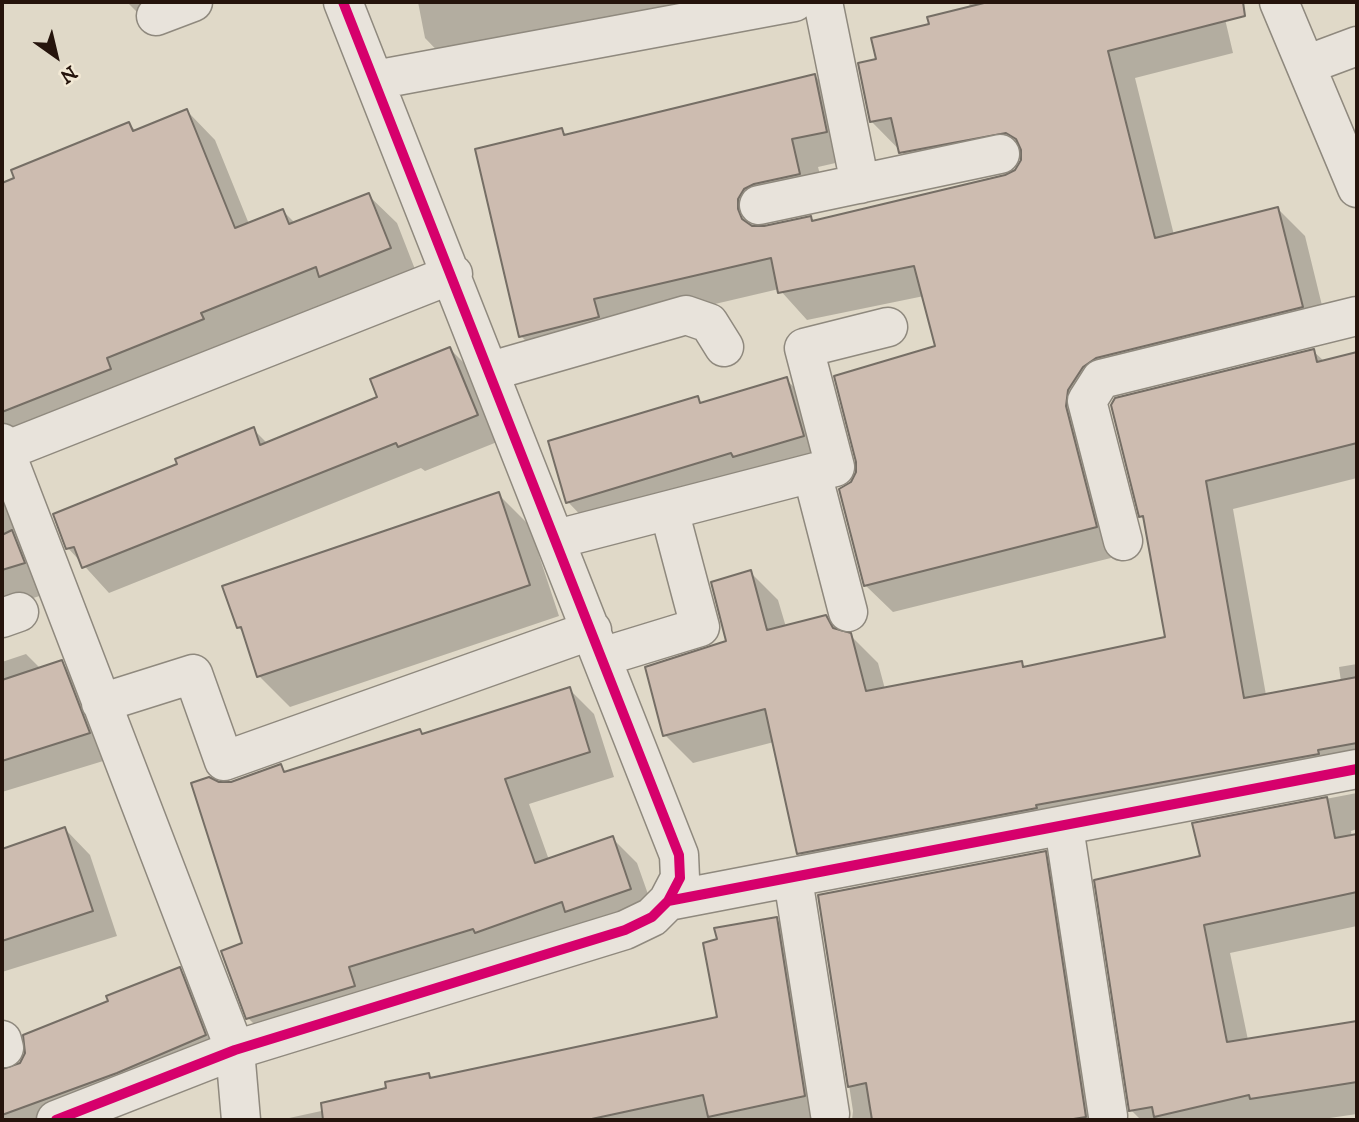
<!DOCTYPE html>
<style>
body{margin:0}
#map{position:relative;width:1359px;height:1122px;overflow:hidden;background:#e0d9c8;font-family:"IM FELL DW Pica",serif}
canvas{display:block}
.frame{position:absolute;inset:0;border:4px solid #25140c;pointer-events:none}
.north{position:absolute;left:21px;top:21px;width:70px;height:70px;-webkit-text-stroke:5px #f2e9d5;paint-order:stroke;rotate:146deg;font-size:19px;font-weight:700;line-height:28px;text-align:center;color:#25140c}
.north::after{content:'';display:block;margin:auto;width:24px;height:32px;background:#25140c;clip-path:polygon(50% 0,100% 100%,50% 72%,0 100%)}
</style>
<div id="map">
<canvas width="1359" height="1122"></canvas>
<div class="frame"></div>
<div class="north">N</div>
</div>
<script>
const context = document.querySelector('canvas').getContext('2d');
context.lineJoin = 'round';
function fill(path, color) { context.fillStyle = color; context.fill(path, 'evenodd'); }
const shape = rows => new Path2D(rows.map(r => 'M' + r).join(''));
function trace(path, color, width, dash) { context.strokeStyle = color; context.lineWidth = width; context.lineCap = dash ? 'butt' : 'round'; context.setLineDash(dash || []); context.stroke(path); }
fill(shape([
 [127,2,176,2,141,16],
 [418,2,761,2,452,66,425,38],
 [969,2,1221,2,1233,53,1135,78,1174,235,1278,209,1305,236,1329,334,1110,394,1095,417,1123,555,893,612,865,585,852,483,937,347,924,296,807,320,779,289,621,326,548,364,521,336,561,130,568,136,815,76,842,103,853,159,818,167,827,201,771,216,764,228,810,218,814,222,1006,177,1016,171,1023,159,928,179,871,121,878,60,931,25,970,8],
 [187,111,215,140,249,224,283,211,295,223,368,195,397,223,418,277,349,305,341,297,229,341,231,348,2,451,2,184,129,124,136,131],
 [450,349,475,374,502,440,425,471,421,468,109,593,68,548,179,465,253,429,268,444,380,398],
 [1313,351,1325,362,1357,354,1357,478,1233,509,1266,695,1341,682,1339,667,1357,664,1357,779,827,881,799,853,774,742,693,763,665,735,728,643,750,572,778,600,786,627,826,617,841,632,850,635,878,663,885,689,1021,663,1026,668,1167,638,1146,521,1141,516],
 [786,379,811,405,829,461,593,528,568,502,697,398,703,404],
 [2,469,52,592,2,608],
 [498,494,529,525,559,616,290,707,259,676,245,634,238,627],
 [26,654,41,669,61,662,86,687,113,758,2,792,2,662],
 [569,689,594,714,614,777,529,804,549,860,612,838,637,863,655,914,273,1043,248,1018,245,944,219,784,231,783,281,766,287,773,420,731,424,735],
 [1357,793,1357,829,1351,831,1357,870,1357,926,1230,953,1248,1040,1357,1023,1357,1114,1316,1120,1141,1120,1131,1110,1202,858,1194,824],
 [65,829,90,855,117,936,2,972,2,851],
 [1045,853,1076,884,1112,1120,852,1120,853,1111,820,896],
 [776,919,807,950,834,1120,280,1120,390,1096,428,1075,433,1080,719,1018],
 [179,969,204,994,229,1060,80,1120,2,1120,2,1071,10,1071,110,1002]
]), '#0003');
const building = shape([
 [988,2,1243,2,1245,16,1108,51,1155,238,1278,207,1303,307,1096,358,1083,367,1068,390,1066,406,1097,527,864,586,839,489,851,482,856,472,856,462,834,376,935,346,914,266,778,293,771,258,594,299,599,317,519,337,475,149,562,128,564,135,815,74,827,132,792,139,800,174,754,184,744,189,738,199,738,209,742,219,752,226,764,226,811,216,812,221,1005,175,1015,170,1021,160,1021,150,1016,139,1006,133,899,153,891,118,870,122,858,63,876,59,871,38,929,24,927,17,988,2],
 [187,109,235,228,283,209,289,224,369,193,391,248,319,277,316,267,201,313,204,319,107,358,111,369,2,412,2,183,14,178,11,170,129,122,133,131,187,109],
 [450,347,478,415,398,447,396,443,82,568,74,547,66,549,53,514,177,464,175,459,254,427,260,445,377,397,370,379,450,347],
 [1314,349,1317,362,1357,352,1357,443,1206,481,1244,698,1357,677,1357,743,1318,750,1319,754,1036,805,1037,808,797,854,765,709,663,736,645,667,726,641,711,582,751,570,767,630,826,615,833,628,851,633,866,691,1022,661,1023,667,1165,637,1143,516,1139,517,1111,405,1115,398,1314,349],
 [787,377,804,436,733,457,731,453,566,503,548,441,698,396,700,403,787,377],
 [499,492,530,585,257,677,241,627,237,628,222,586,499,492],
 [12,530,25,563,2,570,2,535,12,530],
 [62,660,90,733,2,761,2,680,62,660],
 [570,687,590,752,505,779,535,863,613,836,631,889,565,912,562,902,475,933,473,929,349,967,355,986,246,1019,221,951,242,943,191,783,209,777,219,782,231,782,281,764,284,772,420,729,422,734,570,687],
 [1327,797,1335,838,1357,834,1357,892,1204,925,1227,1042,1357,1021,1357,1082,1250,1099,1249,1095,1154,1117,1152,1107,1129,1111,1094,880,1200,856,1192,823,1327,797],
 [65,827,93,911,2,941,2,849,65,827],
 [1046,851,1086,1117,1067,1120,872,1120,866,1083,848,1087,818,895,1046,851],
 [777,917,805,1096,708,1117,703,1095,587,1120,323,1120,321,1103,386,1088,385,1082,429,1073,430,1078,717,1017,703,943,717,939,714,928,777,917],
 [180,967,206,1035,117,1073,2,1115,2,1069,20,1063,25,1053,23,1035,108,1001,106,996,180,967]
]);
fill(building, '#cdbcb0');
trace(building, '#756e65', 2);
const minor = shape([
 [343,2,679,855,680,878,668,901],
 [823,2,860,184],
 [1279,2,1357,188],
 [156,16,193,2],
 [1306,65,1357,46],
 [375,80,794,2],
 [759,205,1000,154],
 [491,371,686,315,709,323,724,347],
 [2,443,235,1050,241,1120],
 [5,451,453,274],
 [812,473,848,612],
 [557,539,835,467,804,348,888,327],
 [1123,541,1087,401,1101,379,1357,316],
 [2,618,19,612],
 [602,657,700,627,669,510],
 [101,703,193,674,224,761,592,630],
 [1064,827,1108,1116],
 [793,879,830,1114],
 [2,1040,4,1048],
 [56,1120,235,1050,625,930,652,917,668,901,1357,769]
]);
trace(minor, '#8f897e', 41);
trace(minor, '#e8e3db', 38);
trace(shape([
 [343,2,679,855,680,878,668,901],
 [56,1120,235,1050,625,930,652,917,668,901,1357,769]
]), '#d6006c', 10);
</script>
